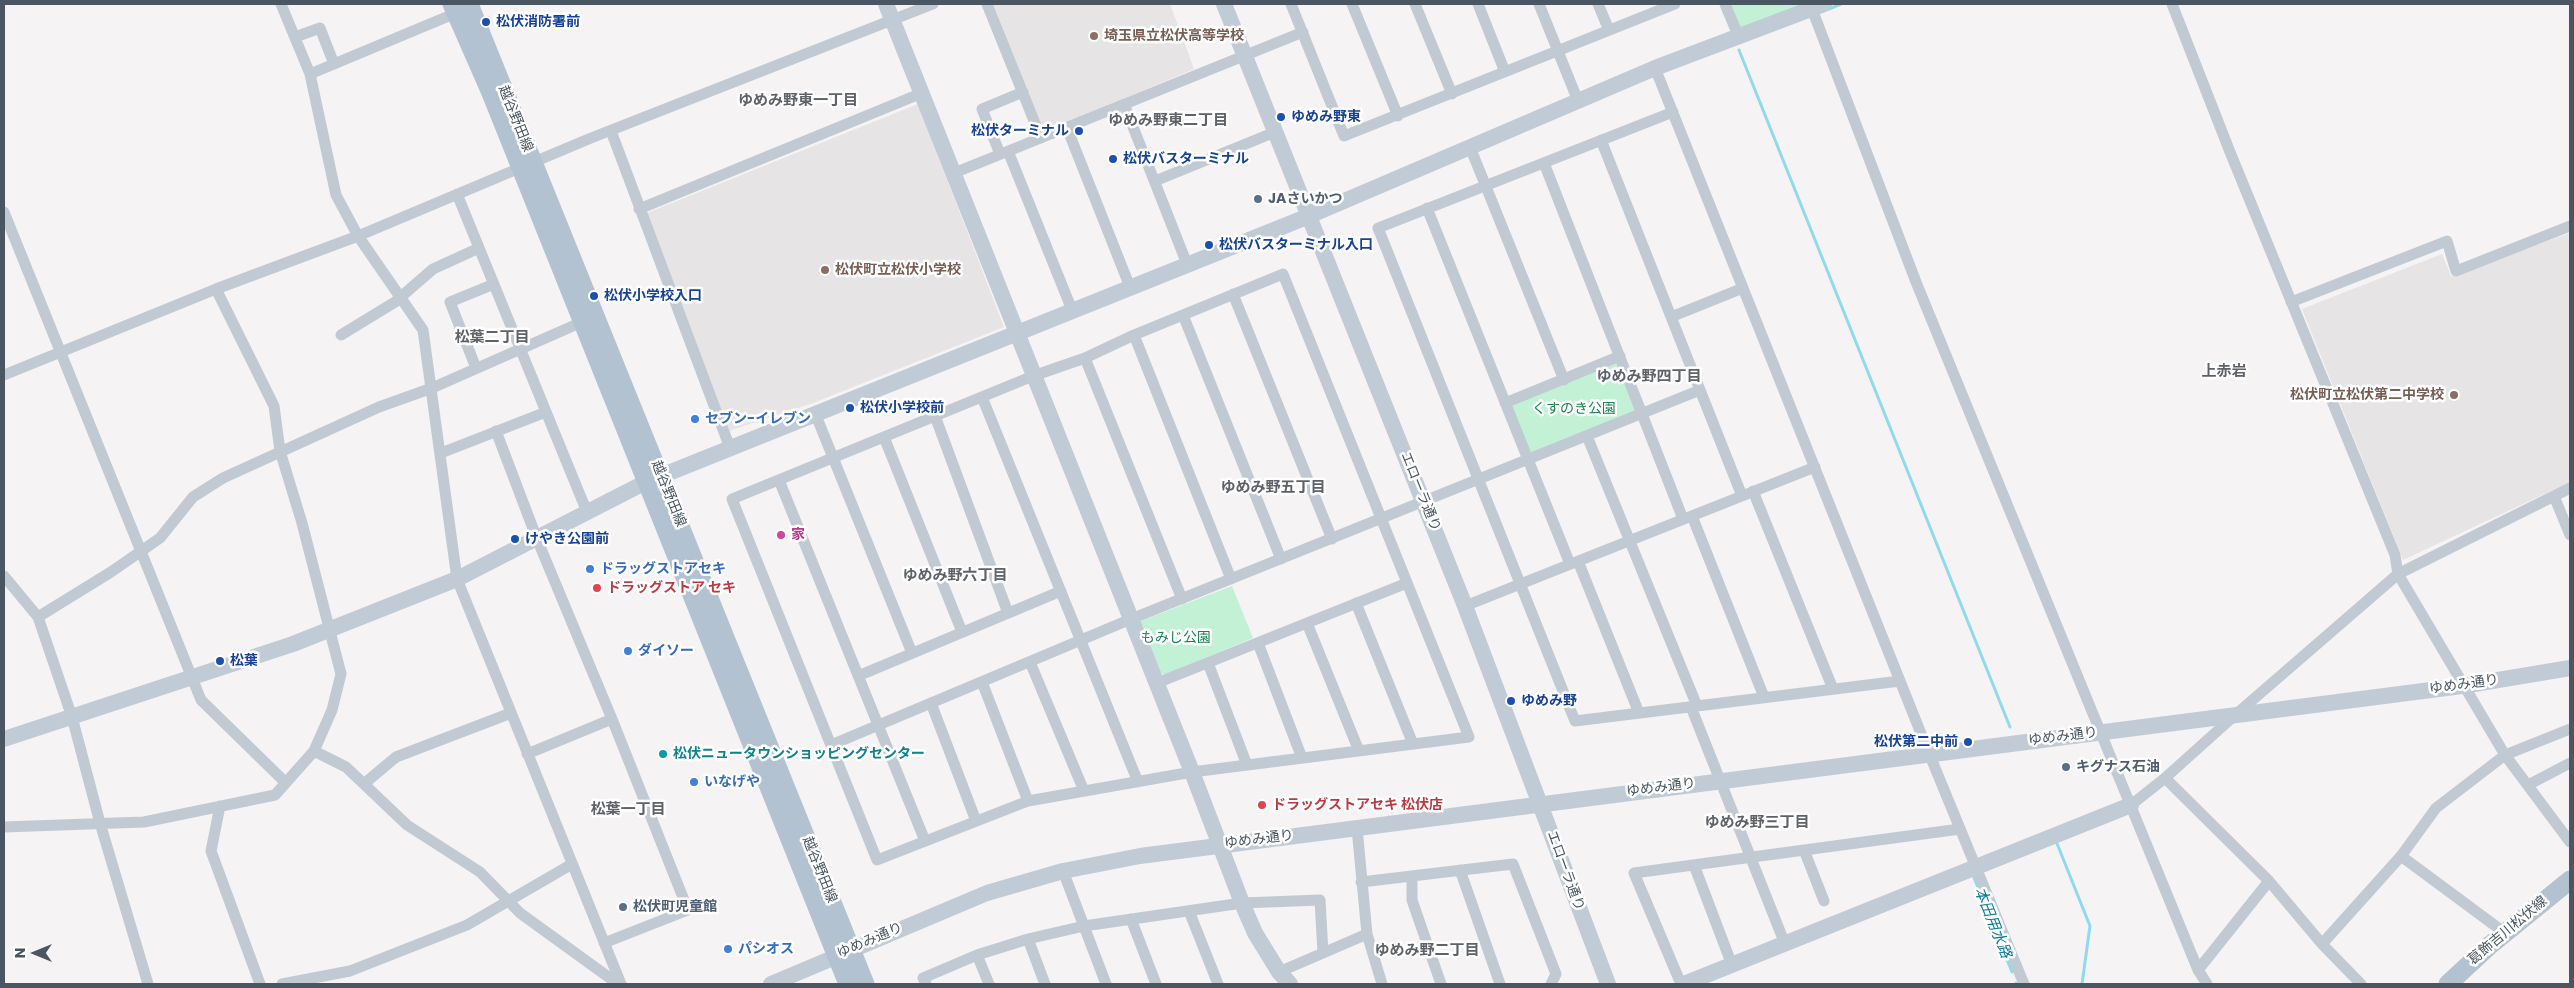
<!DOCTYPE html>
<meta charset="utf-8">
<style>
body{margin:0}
#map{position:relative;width:2574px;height:988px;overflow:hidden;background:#f5f3f3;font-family:Poppins,sans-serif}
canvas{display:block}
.frame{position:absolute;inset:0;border:5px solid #4a5661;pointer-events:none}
.north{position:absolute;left:10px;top:928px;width:50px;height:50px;-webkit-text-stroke:4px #fff;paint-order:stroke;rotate:270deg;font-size:14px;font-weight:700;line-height:20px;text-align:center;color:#4a5661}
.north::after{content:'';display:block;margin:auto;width:18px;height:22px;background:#4a5661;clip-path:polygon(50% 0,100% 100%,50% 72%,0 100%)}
</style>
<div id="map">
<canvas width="2574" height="988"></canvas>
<div class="frame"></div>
<div class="north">N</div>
</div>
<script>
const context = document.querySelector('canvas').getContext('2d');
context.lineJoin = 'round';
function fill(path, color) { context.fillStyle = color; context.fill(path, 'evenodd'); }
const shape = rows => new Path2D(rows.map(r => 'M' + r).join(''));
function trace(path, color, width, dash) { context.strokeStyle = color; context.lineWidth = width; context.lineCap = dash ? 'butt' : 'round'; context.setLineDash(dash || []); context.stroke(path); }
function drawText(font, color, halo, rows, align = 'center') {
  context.font = font + ' Poppins,"Noto Sans JP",sans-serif'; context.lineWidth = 5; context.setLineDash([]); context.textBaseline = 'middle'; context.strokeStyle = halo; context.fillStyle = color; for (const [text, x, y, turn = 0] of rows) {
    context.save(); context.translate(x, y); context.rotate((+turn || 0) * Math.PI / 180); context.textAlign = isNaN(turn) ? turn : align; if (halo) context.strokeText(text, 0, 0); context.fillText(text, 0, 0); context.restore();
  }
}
fill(shape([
 [993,4,1170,4,1194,69,1049,130,1042,127],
 [918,104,1004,327,813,403,729,431,647,213],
 [2570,233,2570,482,2403,560,2302,309,2442,254,2451,276]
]), '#e6e4e5');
fill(shape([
 [1728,4,1824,4,1740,32],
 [1617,362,1637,412,1531,455,1511,406],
 [1232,586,1253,638,1164,675,1159,671,1140,627,1141,621]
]), '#c3f1d5');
trace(shape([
 [1829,9,1841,4],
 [1739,50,2010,727],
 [2056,841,2090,926,2082,984],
 [1973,875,2012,972],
 [2016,983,2017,984]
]), '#90daee', 3);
trace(shape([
 [281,4,310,74,336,195,358,236,423,330,457,579,621,984],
 [987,4,1041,138],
 [1291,4,1344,136,1675,4],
 [1352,4,1398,116],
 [1415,4,1452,94],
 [1478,4,1505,72],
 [1539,4,1578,101],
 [1598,4,1609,30],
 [1725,4,1738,35],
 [2172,4,2230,152,2395,555,2398,574,2505,755,2570,842],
 [1812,9,1916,282,2198,970,2207,984],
 [295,37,320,28,334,64],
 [1655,68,1926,746,2024,984],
 [310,74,456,13],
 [1124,104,1187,264],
 [1673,112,1378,228,1575,721,1900,681],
 [1067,128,1130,287],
 [611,131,730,448],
 [1601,140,1742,496],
 [1470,147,1564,380],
 [1008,151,1072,310],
 [1000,154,982,109,1023,92],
 [1544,163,1683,519],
 [954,173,1303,32],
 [1155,181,1275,132],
 [457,194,587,512],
 [1427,208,1570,564],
 [639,209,922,93],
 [4,212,201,700,286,783],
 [1283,274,1469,737,1192,772,1028,801,877,860,732,499,1033,376,1085,358,1134,335,1283,274],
 [1233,294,1332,539],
 [2291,302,2447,241,2456,271,2570,226],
 [1183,315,1281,559],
 [1671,317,1743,288],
 [341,335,395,302,433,269,479,248],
 [1134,335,1231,579],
 [1085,358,1182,599],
 [476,368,450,302,494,284],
 [4,375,216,289,358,236,591,138,933,4],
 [982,397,1138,782],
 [1505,403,1620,356],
 [815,413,912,653],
 [935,416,1008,613],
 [496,431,537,539,612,719,688,910,604,943],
 [1587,436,1697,706],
 [884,437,962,632],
 [441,453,546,412],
 [779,480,925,841],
 [1753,491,1833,689],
 [2554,496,2570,535],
 [1692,516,1764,697],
 [1578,561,1639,713],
 [4,576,38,617,72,717,100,823,148,984],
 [1356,603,1413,744],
 [1465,606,1815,467],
 [38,617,111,572,160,538,193,497,223,478,379,407,432,388,582,322],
 [1307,623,1359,751],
 [1258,643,1302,758],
 [1030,662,1084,791],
 [1208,663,1247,765],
 [858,676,1061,591],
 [982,682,1028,801],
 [1157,683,1407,583],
 [931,703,976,821],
 [1691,707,1785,944],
 [831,745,1131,619,1700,390],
 [314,751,346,767,407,825,480,872,520,913,618,984],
 [527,754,612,719],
 [2165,778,2269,881,2322,944,2361,984],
 [365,783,396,757,511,713],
 [2528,785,2570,763],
 [2131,805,2165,778,2234,716,2398,574,2570,488],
 [220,806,211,851,260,984],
 [4,827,144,822,275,795,314,751,332,710,341,674,302,523,280,451,274,406,216,289],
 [1357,828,1367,934,1382,984],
 [1804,850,1824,901],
 [2401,856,2505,933],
 [1694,865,1732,965],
 [1460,870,1500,984],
 [1063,871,1106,984],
 [1412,876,1412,900,1441,984],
 [1361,882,1513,864,1556,974,1551,984],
 [1189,911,1218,984],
 [1131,919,1156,984],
 [1028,939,1045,984],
 [2322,944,2401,856,2436,808,2505,755,2570,729],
 [977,955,989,984],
 [2198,970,2269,881],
 [1279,972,1367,934],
 [282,984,350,971,467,925,572,864],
 [926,984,923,978,977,955,1028,939,1084,926,1242,903,1320,900,1323,953],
 [1681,984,1634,873,1960,829]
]), '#c1cad2', 11);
trace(shape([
 [886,4,1192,772,1242,903,1255,933,1279,972,1290,984],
 [1224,4,1465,606,1608,984],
 [4,739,293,644,457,579,646,482,1309,216,1655,68,1824,4],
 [771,984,987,893,1063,871,1140,856,2462,686,2570,668],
 [1684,984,2131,805]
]), '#c1cbd6', 16);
trace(shape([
 [452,4,491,93,848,984],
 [469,4,865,984],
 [2448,984,2489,946,2570,880]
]), '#b3c2d1', 19);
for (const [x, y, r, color] of [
 [486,22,5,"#1a4fb4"],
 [1094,36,5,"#8d6e63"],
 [1281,117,5,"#1a4fb4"],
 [1079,131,5,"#1a4fb4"],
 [1113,159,5,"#1a4fb4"],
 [1258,199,5,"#5c6f8a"],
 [1209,245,5,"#1a4fb4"],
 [825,270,5,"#8d6e63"],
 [594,296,5,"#1a4fb4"],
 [2454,395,5,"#8d6e63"],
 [850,408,5,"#1a4fb4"],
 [695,419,5,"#3f7fe0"],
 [781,535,5,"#d1479c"],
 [515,539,5,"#1a4fb4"],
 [590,569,5,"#3f7fe0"],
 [597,588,5,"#e0444e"],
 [628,651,5,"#3f7fe0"],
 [220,661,5,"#1a4fb4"],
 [1511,701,5,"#1a4fb4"],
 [1968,742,5,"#1a4fb4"],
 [663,754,5,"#0f9aa8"],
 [2066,767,5,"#5c6f8a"],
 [694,782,5,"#3f7fe0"],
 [1262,805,5,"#e0444e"],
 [623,907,5,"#5c6f8a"],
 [728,949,5,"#3f7fe0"]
]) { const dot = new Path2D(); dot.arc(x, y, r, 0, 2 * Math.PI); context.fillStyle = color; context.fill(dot); trace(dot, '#fff', 2); }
drawText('bold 14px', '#164399', '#fff', [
 ["松伏消防署前",496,22],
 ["ゆめみ野東",1291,117],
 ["松伏ターミナル",1069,131,"right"],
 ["松伏バスターミナル",1123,159],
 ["松伏バスターミナル入口",1219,245],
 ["松伏小学校入口",604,296],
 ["松伏小学校前",860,408],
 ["けやき公園前",525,539],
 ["松葉",230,661],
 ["ゆめみ野",1521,701],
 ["松伏第二中前",1958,742,"right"]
], 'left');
drawText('bold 14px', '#785e54', '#fff', [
 ["埼玉県立松伏高等学校",1104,36],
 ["松伏町立松伏小学校",835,270],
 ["松伏町立松伏第二中学校",2444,395,"right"]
], 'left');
drawText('14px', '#4a5661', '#fff', [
 ["越谷野田線",515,119,68],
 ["エローラ通り",1420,492,68],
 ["越谷野田線",668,494,68],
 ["ゆめみ通り",2464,685,-8],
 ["ゆめみ通り",2063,737,-7],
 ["ゆめみ通り",1661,788,-7],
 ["ゆめみ通り",1259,840,-7],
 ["越谷野田線",819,870,68],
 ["エローラ通り",1565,871,70],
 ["葛飾吉川松伏線",2508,931,-40],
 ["ゆめみ通り",870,941,-23]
]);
drawText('bold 14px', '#4e5e75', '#fff', [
 ["JAさいかつ",1268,199],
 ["キグナス石油",2076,767],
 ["松伏町児童館",633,907]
], 'left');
drawText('14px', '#17864f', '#fff', [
 ["くすのき公園",1574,409],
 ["もみじ公園",1176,638]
]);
drawText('bold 14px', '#366cbe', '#fff', [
 ["セブン-イレブン",705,419],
 ["ドラッグストアセキ",600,569],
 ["ダイソー",638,651],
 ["いなげや",704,782],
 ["パシオス",738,949]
], 'left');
drawText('bold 14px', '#b23c85', '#fff', [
 ["家",791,535]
], 'left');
drawText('bold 14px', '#be3a42', '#fff', [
 ["ドラッグストア セキ",607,588],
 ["ドラッグストアセキ 松伏店",1272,805]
], 'left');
drawText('bold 14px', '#0d838f', '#fff', [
 ["松伏ニュータウンショッピングセンター",673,754]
], 'left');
drawText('bold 15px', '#5f6368', '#fff', [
 ["ゆめみ野東一丁目",798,101],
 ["ゆめみ野東二丁目",1168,121],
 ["松葉二丁目",492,338],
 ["上赤岩",2224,372],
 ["ゆめみ野四丁目",1649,377],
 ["ゆめみ野五丁目",1273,488],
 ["ゆめみ野六丁目",955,576],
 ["松葉一丁目",628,810],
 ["ゆめみ野三丁目",1757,823],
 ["ゆめみ野二丁目",1427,951]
]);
drawText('italic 15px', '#0c7c9b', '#fff', [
 ["本田用水路",1992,923,68]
]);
</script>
